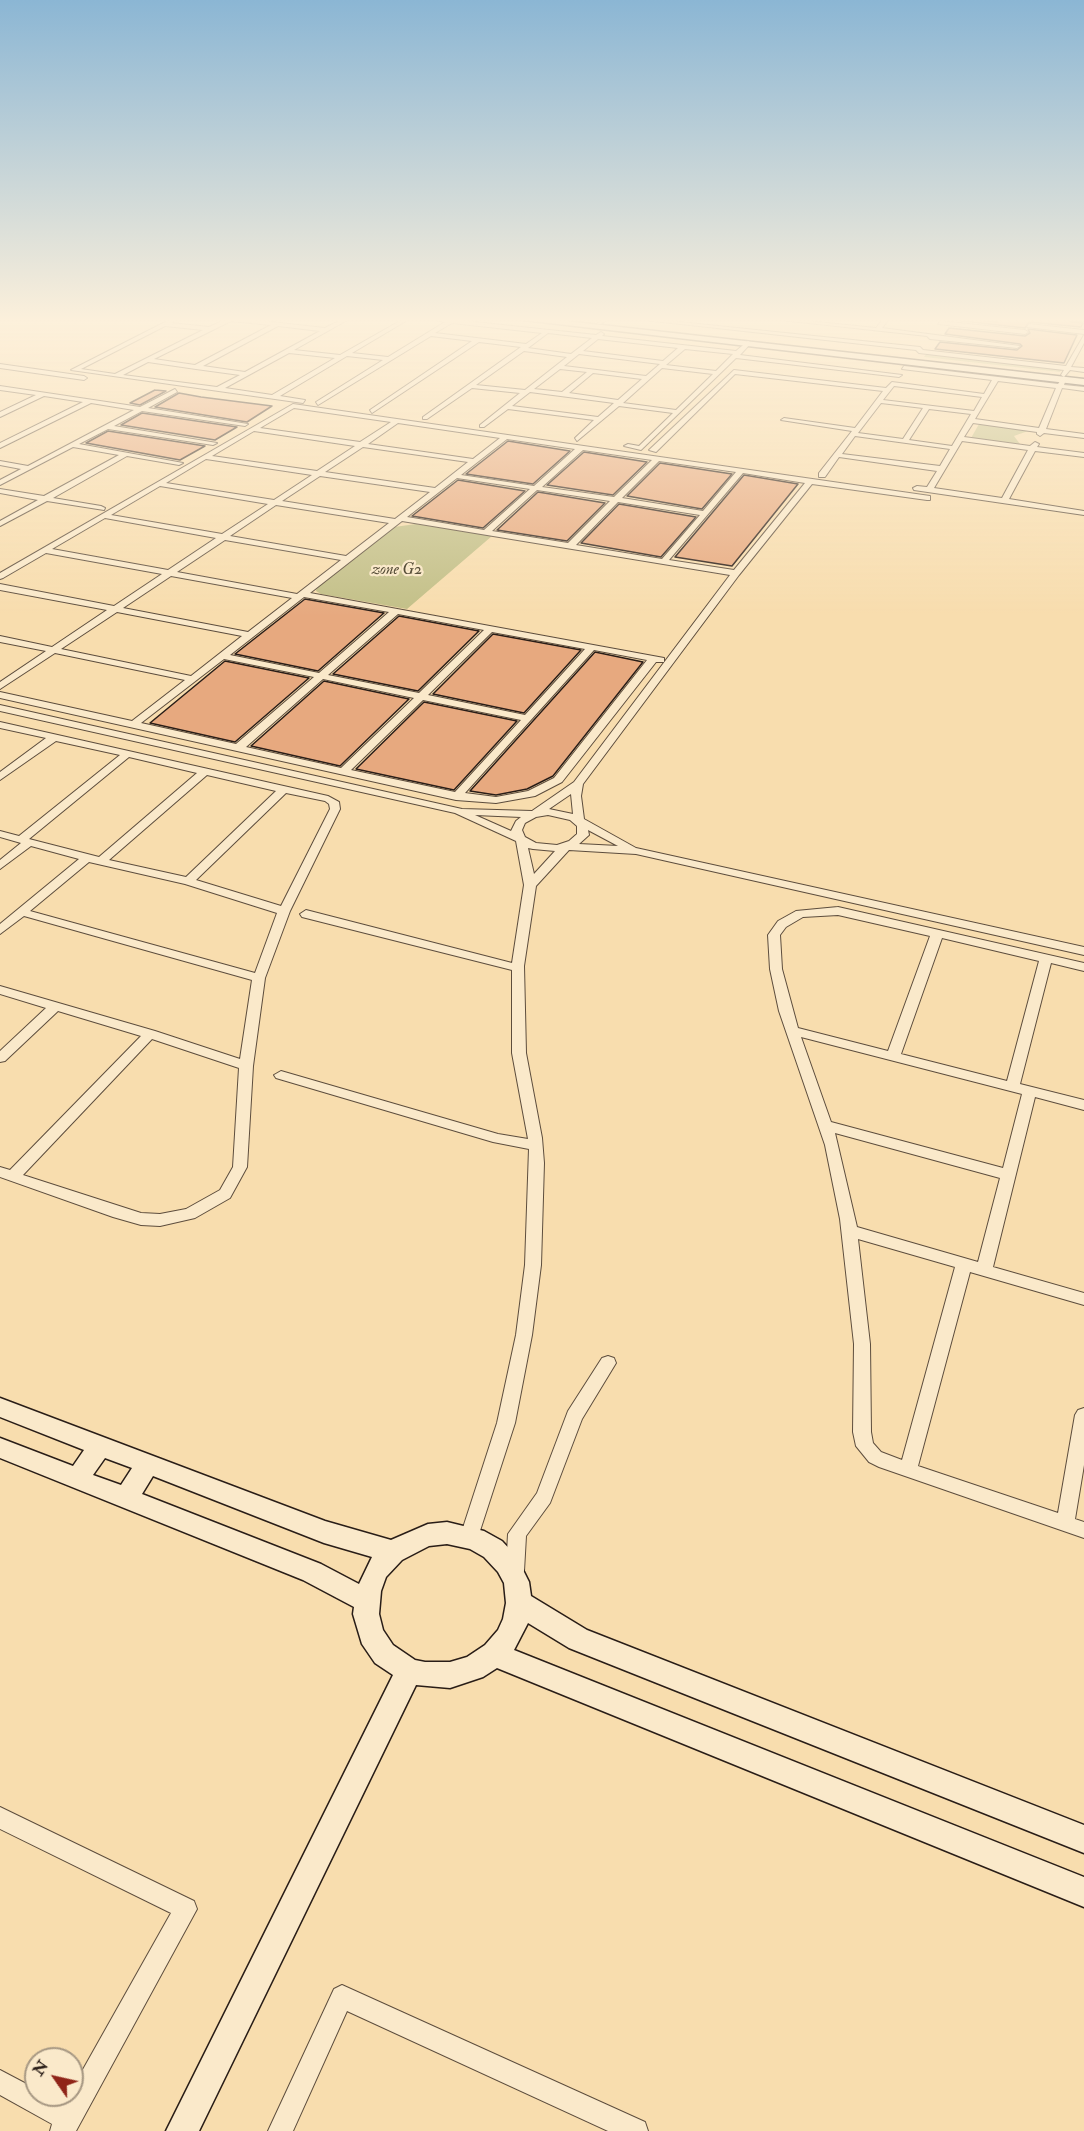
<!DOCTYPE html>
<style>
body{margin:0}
#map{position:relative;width:1084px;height:2131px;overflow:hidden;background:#f8ddae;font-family:"IM FELL Double Pica",serif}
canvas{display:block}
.north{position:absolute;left:24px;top:2047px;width:60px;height:60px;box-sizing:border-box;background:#fae9ca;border:2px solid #a69782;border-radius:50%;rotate:304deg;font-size:16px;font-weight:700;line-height:24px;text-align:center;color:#291d17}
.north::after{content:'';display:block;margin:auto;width:21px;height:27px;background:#8f2418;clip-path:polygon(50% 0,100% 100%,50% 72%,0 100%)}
</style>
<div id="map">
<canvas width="1084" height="2131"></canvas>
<div class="north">N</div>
</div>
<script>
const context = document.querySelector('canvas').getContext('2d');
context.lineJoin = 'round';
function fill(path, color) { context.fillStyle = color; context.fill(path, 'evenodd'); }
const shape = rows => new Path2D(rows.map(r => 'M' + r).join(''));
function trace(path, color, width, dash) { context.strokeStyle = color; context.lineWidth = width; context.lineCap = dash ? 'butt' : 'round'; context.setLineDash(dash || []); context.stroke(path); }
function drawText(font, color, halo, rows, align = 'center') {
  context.font = font + ' "IM FELL Double Pica",serif'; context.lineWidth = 4.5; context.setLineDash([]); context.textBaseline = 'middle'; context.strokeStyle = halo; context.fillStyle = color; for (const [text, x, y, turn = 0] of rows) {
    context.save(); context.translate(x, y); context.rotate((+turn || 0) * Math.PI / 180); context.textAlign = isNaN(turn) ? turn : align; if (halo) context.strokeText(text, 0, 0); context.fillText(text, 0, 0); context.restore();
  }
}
fill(shape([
 [926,354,1062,369,1060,372,924,357],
 [979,424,1026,430,1028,431,1014,436,1020,444,971,438],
 [416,524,492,536,407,609,321,594,316,591,317,587,394,527]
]), '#c2bf87');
const building = shape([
 [956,318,997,322,1001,318,1066,318,1071,322,1083,323,1081,327,1029,322,1025,328,954,320,956,318],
 [949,328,1025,336,1030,333,1028,329,1077,335,1064,363,935,349,940,342,1017,350,1022,346,1020,344,945,334,949,328],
 [155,390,166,391,140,405,130,403,155,390],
 [179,393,201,397,272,406,247,422,155,407,179,393],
 [142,413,237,427,215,440,121,425,142,413],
 [108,431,205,446,180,460,86,443,108,431],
 [508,441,570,451,533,484,466,474,508,441],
 [584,452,647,462,613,495,547,485,584,452],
 [660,463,732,474,702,509,627,496,660,463],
 [744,475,798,484,732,566,675,557,744,475],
 [458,480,525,491,483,528,412,516,458,480],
 [538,492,605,503,567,541,497,530,538,492],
 [619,504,696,517,661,557,581,543,619,504],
 [305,599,384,613,318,671,235,654,305,599],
 [399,616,479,631,418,691,333,674,399,616],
 [493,634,581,650,524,713,433,694,493,634],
 [595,652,643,662,553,776,527,789,496,795,470,791,595,652],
 [225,661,309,678,235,742,150,723,225,661],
 [324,681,409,699,340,766,251,746,324,681],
 [424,702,517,721,454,790,356,769,424,702]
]);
fill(building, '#e7a97f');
trace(building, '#291d17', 1.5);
const street = shape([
 [173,318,179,318,171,323,209,327,229,318,235,318,325,328,345,318,351,318,294,350,340,355,405,318,411,318,352,353,388,357,445,322,424,318,455,318,456,320,596,335,601,332,604,334,602,336,736,351,748,341,751,343,740,355,902,375,899,377,736,358,641,450,624,446,628,444,639,446,673,413,619,406,577,441,575,438,594,420,508,409,484,427,480,427,480,425,520,393,472,388,427,419,423,419,423,417,521,347,479,342,372,413,370,410,472,341,431,336,318,405,316,402,383,360,347,356,280,396,305,400,303,403,71,370,173,318],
 [231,321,271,325,195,365,154,359,231,321],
 [452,323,542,333,526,344,435,333,452,323],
 [165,326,203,330,115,374,81,369,165,326],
 [278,326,320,331,245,372,203,366,278,326],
 [548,333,592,338,571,354,528,348,548,333],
 [598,339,678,348,663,361,583,351,598,339],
 [685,349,733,354,716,371,666,365,685,349],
 [524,351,567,357,525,390,476,385,524,351],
 [289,353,335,358,272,395,225,388,289,353],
 [579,354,660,364,646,376,564,366,579,354],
 [148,362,196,369,240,375,217,387,123,375,148,362],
 [662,368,713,374,676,410,623,403,662,368],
 [560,369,587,372,562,392,534,389,560,369],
 [593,373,642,379,618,400,569,393,593,373],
 [530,392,614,403,598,417,512,406,530,392],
 [603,318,609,318,601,324,597,324,603,318],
 [626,318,641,318,920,347,923,350,1066,366,1084,335,1084,343,1071,367,1084,368,1084,372,1070,370,1064,377,1061,375,1064,370,919,353,916,350,626,318],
 [763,318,778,318,876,328,884,318,890,318,882,328,1020,346,1017,348,930,339,927,336,763,318],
 [1068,318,1084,318,1084,321,1071,320,1068,318],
 [940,321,1025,330,1028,332,1025,334,938,324,940,321],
 [1029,324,1084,330,1084,334,1027,327,1029,324],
 [0,364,84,376,87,378,84,380,0,368,0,364],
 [904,366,1058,384,1063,377,1066,379,1064,385,1084,387,1084,391,1062,388,1046,429,1084,434,1084,438,1044,433,1040,436,1037,434,1037,432,973,423,964,437,1030,446,1035,442,1039,444,1037,447,1084,453,1084,457,1035,451,1009,499,1084,511,1084,515,914,490,913,488,917,486,927,487,937,471,839,457,825,477,819,477,819,473,852,431,781,420,784,418,855,428,883,391,735,374,656,452,649,450,734,370,886,388,892,382,984,394,992,380,902,369,904,366],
 [998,381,1056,388,1039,428,975,419,998,381],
 [894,386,982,397,974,411,883,400,894,386],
 [881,403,923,408,903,439,858,433,881,403],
 [929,409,971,414,952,446,909,440,929,409],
 [855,436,950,449,940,466,842,454,855,436],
 [962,441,1028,450,1002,498,934,488,962,441],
 [0,386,140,407,175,389,177,392,148,408,248,424,245,426,142,411,114,426,217,443,213,445,108,429,79,444,183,463,179,465,127,456,53,498,101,506,105,508,104,510,47,501,0,526,0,521,38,500,0,493,0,489,44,496,119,455,73,447,0,485,0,480,21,469,0,465,0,461,28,466,134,410,91,403,0,448,0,443,83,402,44,396,0,417,0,412,36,395,0,390,0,386],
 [293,404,930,496,930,500,927,500,812,484,739,575,583,784,581,796,584,819,636,848,1084,947,1084,955,636,854,569,850,536,886,524,966,526,1053,542,1138,544,1163,541,1265,532,1335,515,1423,478,1537,476,1543,469,1545,462,1543,460,1537,497,1423,516,1335,525,1265,529,1149,493,1142,276,1078,274,1075,281,1071,498,1134,528,1139,512,1053,512,970,302,917,300,914,306,910,512,963,524,885,516,841,455,813,0,711,0,705,462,809,532,811,574,782,730,575,402,521,310,593,664,658,664,662,656,662,562,782,535,796,496,803,456,800,0,698,0,692,132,721,185,680,55,653,0,689,0,682,46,651,0,642,0,636,52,647,107,610,0,590,0,584,114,606,162,574,46,553,3,578,0,579,0,573,293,404],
 [294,408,391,422,360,442,260,428,294,408],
 [398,423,500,438,473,459,368,444,398,423],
 [254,431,355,446,317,471,212,456,254,431],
 [507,439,575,449,534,486,461,475,507,439],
 [363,447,468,462,435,488,325,472,363,447],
 [583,450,652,460,614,497,542,487,583,450],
 [206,459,312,475,274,500,166,483,206,459],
 [659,461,736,472,703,511,622,498,659,461],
 [743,473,805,483,734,570,669,560,743,473],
 [320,476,430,492,395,519,282,501,320,476],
 [457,478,530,489,484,530,407,517,457,478],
 [160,486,268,504,222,534,111,515,160,486],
 [537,490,610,501,568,543,492,531,537,490],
 [618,502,700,515,662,559,576,545,618,502],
 [276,505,389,523,346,556,230,536,276,505],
 [105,518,216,538,168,570,52,549,105,518],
 [225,540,341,560,297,594,177,572,225,540],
 [171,576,292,598,248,632,123,608,171,576],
 [304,597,389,612,319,673,230,655,304,597],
 [117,612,242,636,191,676,61,649,117,612],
 [398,614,484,630,419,693,328,675,398,614],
 [492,632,585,649,525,715,428,695,492,632],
 [594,650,647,660,554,778,528,791,496,797,465,793,594,650],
 [224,659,314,677,236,744,141,723,224,659],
 [323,679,414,698,341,768,246,747,323,679],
 [423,700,521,720,455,792,351,770,423,700],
 [571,794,573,814,549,809,571,794],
 [475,815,521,817,516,821,511,831,475,815],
 [548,815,570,820,577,826,577,834,569,841,557,845,536,843,525,837,522,830,525,823,536,817,548,815],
 [588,830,618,846,579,844,589,835,588,830],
 [528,848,533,849,555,851,534,874,528,848],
 [0,722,328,796,339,802,340,809,290,911,265,978,253,1066,247,1167,230,1198,195,1218,160,1226,141,1225,113,1217,0,1177,0,1167,10,1170,141,1036,58,1011,5,1061,0,1062,0,1051,46,1008,0,994,0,986,155,1031,240,1059,252,980,24,916,0,934,0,924,79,859,31,846,0,869,0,860,21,843,0,837,0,831,19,836,120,755,56,741,0,780,0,772,46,738,0,728,0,722],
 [129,757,197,773,99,857,29,839,129,757],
 [207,775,276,791,186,877,109,860,207,775],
 [286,793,325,801,329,804,330,809,281,906,196,880,286,793],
 [89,862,185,884,277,913,255,973,30,911,89,862],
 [152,1039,239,1068,233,1167,220,1190,186,1209,160,1214,141,1213,23,1175,152,1039],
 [838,907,1084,963,1084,971,1051,963,1020,1084,1084,1100,1084,1110,1035,1097,993,1267,1084,1293,1084,1305,970,1272,918,1466,1058,1513,1075,1415,1078,1410,1084,1408,1084,1465,1075,1519,1084,1522,1084,1538,879,1467,869,1462,856,1446,853,1432,854,1344,840,1219,825,1145,779,1011,770,969,768,935,778,921,796,911,838,907],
 [838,915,930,936,888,1051,798,1028,782,969,780,935,786,927,803,917,838,915],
 [942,938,1039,961,1007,1081,901,1054,942,938],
 [801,1037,1022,1094,1003,1168,831,1122,801,1037],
 [835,1133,1000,1178,978,1262,857,1227,835,1133],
 [858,1239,955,1267,902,1460,881,1452,873,1443,871,1432,870,1344,858,1239],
 [608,1356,614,1358,616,1363,582,1419,550,1503,526,1536,524,1571,522,1577,515,1580,508,1577,506,1571,508,1534,537,1493,568,1411,602,1358,608,1356],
 [0,1807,194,1901,197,1909,76,2131,50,2131,52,2124,0,2095,0,2070,36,2089,36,2095,48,2095,64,2104,69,2095,72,2095,72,2089,171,1913,0,1829,0,1807],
 [342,1985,645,2122,648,2131,608,2131,347,2011,293,2131,268,2131,334,1989,342,1985]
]);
const secondary = shape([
 [520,318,539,318,1084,379,1084,385,523,320,520,318],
 [0,1398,325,1521,391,1540,428,1524,447,1522,484,1531,502,1541,516,1556,529,1582,531,1596,587,1630,1084,1825,1084,1853,569,1648,528,1623,514,1650,1084,1877,1084,1907,497,1668,483,1677,450,1688,416,1685,199,2131,166,2131,393,1675,375,1663,362,1644,353,1614,354,1607,303,1580,0,1458,0,1438,73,1466,84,1450,0,1417,0,1398],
 [105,1458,132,1468,121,1485,93,1475,105,1458],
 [153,1476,324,1543,372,1557,359,1584,321,1564,142,1494,153,1476],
 [447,1544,470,1549,484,1557,498,1572,504,1583,506,1603,503,1619,498,1630,485,1645,467,1657,450,1662,425,1662,415,1660,393,1645,383,1630,379,1614,381,1591,386,1577,402,1560,429,1546,447,1544]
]);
trace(street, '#5d4d3d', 2);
trace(secondary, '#291d17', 3);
fill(street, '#fae9ca');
fill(secondary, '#fae9ca');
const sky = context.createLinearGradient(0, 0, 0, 616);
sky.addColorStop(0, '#8bb6d4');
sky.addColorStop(0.52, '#fcf0db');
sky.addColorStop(1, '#fcf0db00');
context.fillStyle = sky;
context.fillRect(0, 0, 1084, 616);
drawText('italic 16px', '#574e39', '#fae9ca', [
 ["zone G2",397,571]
]);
</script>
